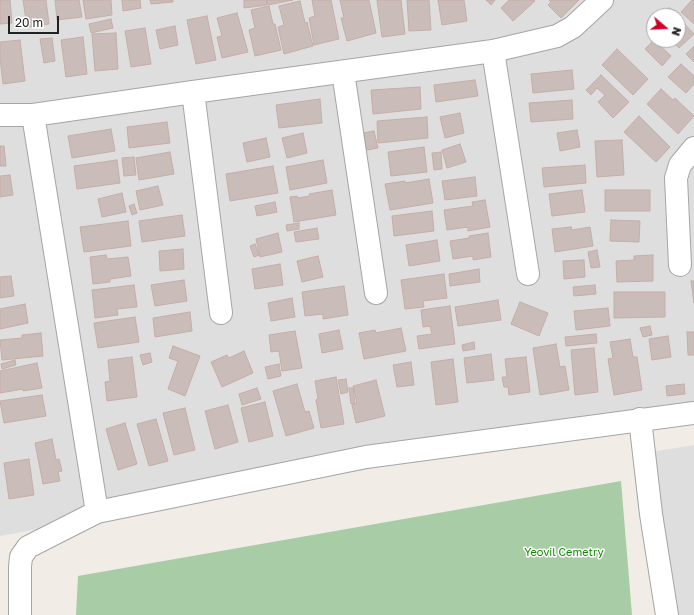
<!DOCTYPE html>
<style>
body{margin:0}
#map{position:relative;width:694px;height:615px;overflow:hidden;background:#f2ece7;font-family:"Golos Text",sans-serif}
canvas{display:block}
.north{position:absolute;left:646px;top:8px;width:40px;height:40px;box-sizing:border-box;background:#fff;border:1px solid #a6a6a6;border-radius:50%;rotate:109deg;font-size:11px;font-weight:700;line-height:16px;text-align:center;color:#212121}
.north::after{content:'';display:block;margin:auto;width:14px;height:18px;background:#d1002b;clip-path:polygon(50% 0,100% 100%,50% 72%,0 100%)}
.scale{position:absolute;left:8px;top:16px;width:51px;height:18px;box-sizing:border-box;border:2px solid #212121;border-top:0;padding-left:5px;font-size:12px;line-height:14px;white-space:nowrap;color:#212121;-webkit-text-stroke:3px #fff;paint-order:stroke}
</style>
<div id="map">
<canvas width="694" height="615"></canvas>
<div class="north">N</div>
<div class="scale">20 m</div>
</div>
<script>
const context = document.querySelector('canvas').getContext('2d');
context.lineJoin = 'round';
function fill(path, color) { context.fillStyle = color; context.fill(path, 'evenodd'); }
const shape = rows => new Path2D(rows.map(r => 'M' + r).join(''));
function trace(path, color, width, dash) { context.strokeStyle = color; context.lineWidth = width; context.lineCap = dash ? 'butt' : 'round'; context.setLineDash(dash || []); context.stroke(path); }
function drawText(font, color, halo, rows, align = 'center') {
  context.font = font + ' "Golos Text",sans-serif'; context.lineWidth = 3; context.setLineDash([]); context.textBaseline = 'middle'; context.strokeStyle = halo; context.fillStyle = color; for (const [text, x, y, turn = 0] of rows) {
    context.save(); context.translate(x, y); context.rotate((+turn || 0) * Math.PI / 180); context.textAlign = isNaN(turn) ? turn : align; if (halo) context.strokeText(text, 0, 0); context.fillText(text, 0, 0); context.restore();
  }
}
fill(shape([
 [0,0,694,0,694,410,0,536],
 [654,16,678,16,678,40,654,40],
 [694,445,694,615,670,615,645,453]
]), '#dfdede');
fill(shape([
 [621,481,632,615,76,615,78,576]
]), '#a8cca6');
const building = shape([
 [0,0,10,0,12,23,0,24,0,0],
 [23,0,46,0,49,24,27,27,23,0],
 [55,0,79,0,82,17,57,20,55,0],
 [83,0,111,0,112,15,86,19,83,0],
 [122,0,140,0,141,8,123,11,122,0],
 [150,0,173,0,173,2,151,4,150,0],
 [244,0,266,0,267,5,244,8,244,0],
 [267,0,293,0,268,5,267,0],
 [312,0,331,0,339,39,314,45,309,18,315,16,312,0],
 [340,0,369,0,376,33,347,41,341,18,344,18,340,0],
 [377,0,401,0,405,34,382,37,377,0],
 [407,0,429,0,431,30,409,31,407,0],
 [438,0,464,0,467,21,442,25,438,0],
 [486,0,495,0,491,5,486,0],
 [509,0,534,0,535,1,513,21,501,8,509,0],
 [549,0,579,0,561,18,548,5,551,2,549,0],
 [692,0,694,0,694,24,681,12,692,0],
 [300,1,305,23,307,22,313,46,284,54,278,27,284,25,279,6,300,1],
 [269,6,273,24,275,24,281,50,255,56,249,30,255,28,251,10,269,6],
 [669,8,677,16,665,16,663,14,669,8],
 [237,13,248,52,222,58,217,37,222,36,217,18,237,13],
 [207,16,216,60,196,64,187,20,207,16],
 [678,17,694,34,679,48,671,40,678,40,678,17],
 [111,19,113,28,91,33,89,24,111,19],
 [175,26,178,45,160,49,156,30,175,26],
 [145,28,151,64,131,67,125,31,145,28],
 [116,33,118,69,95,71,92,34,116,33],
 [83,37,87,74,66,77,61,40,83,37],
 [52,38,55,61,44,63,40,39,52,38],
 [20,40,25,81,3,84,0,58,0,42,20,40],
 [654,40,671,56,662,66,645,49,654,40],
 [694,46,694,62,686,54,694,46],
 [617,49,648,79,633,95,602,65,617,49],
 [681,64,694,76,694,84,686,93,668,77,681,64],
 [572,70,574,89,533,93,531,74,572,70],
 [601,75,629,102,613,118,598,102,605,95,597,88,591,95,586,90,601,75],
 [475,80,478,96,436,102,434,85,475,80],
 [420,87,421,109,373,114,371,90,420,87],
 [661,89,673,100,675,98,694,116,678,134,647,104,661,89],
 [320,99,322,123,279,128,276,105,320,99],
 [572,100,573,119,531,122,529,103,572,100],
 [460,113,464,133,445,138,440,117,460,113],
 [639,116,670,147,656,162,624,132,639,116],
 [427,117,428,138,378,143,377,121,427,117],
 [167,122,170,143,129,148,127,127,167,122],
 [111,129,115,151,72,158,68,136,111,129],
 [577,130,580,147,560,151,557,133,577,130],
 [374,131,378,148,367,150,363,133,374,131],
 [303,133,307,153,287,158,282,138,303,133],
 [266,138,270,157,247,162,243,143,266,138],
 [622,140,624,175,597,177,595,141,622,140],
 [460,144,466,162,447,168,442,150,460,144],
 [0,146,4,146,6,166,0,166,0,146],
 [424,147,427,172,391,176,388,152,424,147],
 [170,152,174,174,139,180,136,158,170,152],
 [441,152,442,169,434,170,432,153,441,152],
 [134,157,136,175,124,176,122,158,134,157],
 [117,160,120,183,77,189,74,166,117,160],
 [323,160,327,183,290,190,286,167,323,160],
 [585,165,586,183,544,187,542,168,585,165],
 [273,166,278,193,230,201,226,174,273,166],
 [10,175,13,195,0,197,0,176,10,175],
 [475,177,477,196,445,200,442,181,475,177],
 [429,179,433,203,390,210,385,184,405,181,405,183,429,179],
 [158,186,163,205,140,210,136,191,158,186],
 [332,190,336,215,294,222,290,197,297,196,298,198,310,196,309,194,332,190],
 [582,190,585,212,552,216,549,194,582,190],
 [605,190,650,190,650,211,605,211,605,190],
 [122,193,126,212,102,217,98,199,122,193],
 [485,200,490,227,468,231,468,227,447,230,444,210,473,206,472,202,485,200],
 [275,202,277,212,257,216,255,206,275,202],
 [134,204,137,213,132,215,129,206,134,204],
 [432,211,434,231,394,236,392,216,432,211],
 [182,215,185,236,142,242,139,221,182,215],
 [611,220,640,221,639,242,610,241,611,220],
 [128,221,131,246,84,252,80,227,128,221],
 [299,223,299,229,287,231,286,225,299,223],
 [571,227,572,230,590,227,593,246,555,252,552,229,571,227],
 [317,228,319,239,296,242,294,232,317,228],
 [278,233,282,252,260,257,256,239,278,233],
 [488,233,491,257,473,260,473,256,453,259,450,241,469,238,469,236,488,233],
 [437,240,440,261,409,266,406,245,437,240],
 [255,244,259,255,254,257,250,246,255,244],
 [183,249,184,269,160,271,159,251,183,249],
 [597,250,600,267,591,268,588,252,597,250],
 [106,255,107,259,128,257,131,276,110,279,110,282,93,284,90,257,106,255],
 [653,255,653,281,617,282,616,261,634,260,634,256,653,255],
 [318,256,323,277,302,282,297,261,318,256],
 [584,260,585,277,564,279,563,261,584,260],
 [280,264,283,285,255,289,252,269,280,264],
 [479,269,480,282,450,286,449,274,479,269],
 [444,274,447,298,423,301,424,307,405,309,401,280,444,274],
 [11,276,14,296,0,298,0,277,11,276],
 [184,280,187,301,155,306,151,285,184,280],
 [691,281,694,281,694,303,691,281],
 [134,285,137,307,117,309,118,315,95,318,92,290,134,285],
 [595,285,596,294,574,296,573,287,595,285],
 [344,286,348,315,323,319,323,314,305,316,302,292,344,286],
 [614,292,665,292,665,317,614,318,614,292],
 [292,298,295,317,271,321,268,303,292,298],
 [498,300,501,320,458,326,455,307,498,300],
 [520,302,548,313,539,336,511,324,520,302],
 [25,304,28,323,0,329,0,309,25,304],
 [450,306,455,344,419,349,417,336,432,334,430,326,423,327,421,310,450,306],
 [608,308,610,326,576,330,574,311,608,308],
 [190,312,192,331,155,337,153,318,190,312],
 [135,317,139,342,98,348,94,323,135,317],
 [650,326,652,335,643,337,640,328,650,326],
 [401,328,406,351,364,359,359,333,375,330,376,333,401,328],
 [339,330,343,349,322,353,319,334,339,330],
 [295,331,302,368,282,371,279,351,271,352,269,335,295,331],
 [687,332,694,332,694,355,688,355,687,332],
 [41,333,43,356,2,360,0,340,22,338,22,335,41,333],
 [596,334,597,343,566,346,565,337,596,334],
 [668,336,671,357,652,360,649,339,668,336],
 [630,339,633,357,637,357,642,390,614,395,608,359,613,358,610,342,630,339],
 [474,342,475,349,463,351,462,345,474,342],
 [556,344,560,367,565,366,569,390,540,395,533,348,556,344],
 [173,346,200,356,185,396,168,389,178,361,169,358,173,346],
 [594,348,598,392,575,395,571,350,594,348],
 [244,351,253,373,222,387,211,362,227,355,229,358,244,351],
 [150,353,152,362,143,365,140,355,150,353],
 [491,354,494,380,467,383,464,358,491,354],
 [132,357,137,397,107,401,105,382,110,381,108,360,132,357],
 [526,357,530,392,509,395,508,387,504,387,502,377,507,377,505,359,526,357],
 [453,359,458,402,436,405,431,362,453,359],
 [15,360,16,365,2,369,1,364,15,360],
 [411,362,414,385,397,387,393,365,411,362],
 [37,363,42,388,23,391,23,389,0,393,0,371,37,363],
 [279,364,281,376,268,379,265,367,279,364],
 [336,377,344,424,321,428,316,400,318,399,315,381,336,377],
 [346,379,348,392,341,394,338,380,346,379],
 [376,380,385,416,356,423,352,405,357,403,353,386,376,380],
 [297,384,305,412,309,411,314,428,286,436,273,391,297,384],
 [684,384,685,394,667,396,666,386,684,384],
 [257,388,261,399,242,405,239,394,257,388],
 [349,388,353,388,355,403,351,404,349,388],
 [42,395,46,416,4,423,0,401,42,395],
 [265,402,273,436,249,442,241,408,265,402],
 [228,405,238,442,215,449,205,411,228,405],
 [185,408,195,450,174,455,163,413,185,408],
 [156,419,168,461,149,466,137,424,156,419],
 [125,423,137,464,118,470,106,429,125,423],
 [52,439,56,460,59,459,62,471,58,472,60,481,43,484,35,443,52,439],
 [29,459,34,495,9,499,4,463,29,459]
]);
fill(building, '#cabdb9');
trace(building, '#c5aea8', 1);
const minor = shape([
 [493,51,528,274],
 [343,72,376,293],
 [193,92,221,313],
 [0,115,33,115],
 [680,265,676,178,680,165,694,148],
 [640,419,651,514,667,615],
 [97,512,33,115,193,92,493,51,557,36,573,27,602,0],
 [20,615,20,567,21,557,28,547,97,512,366,457,694,413]
]);
trace(minor, '#a5a5a5', 24);
trace(minor, '#fff', 22);
drawText('11px', '#148a03', '#fff', [
 ["Yeovil Cemetry",564,553]
]);
</script>
